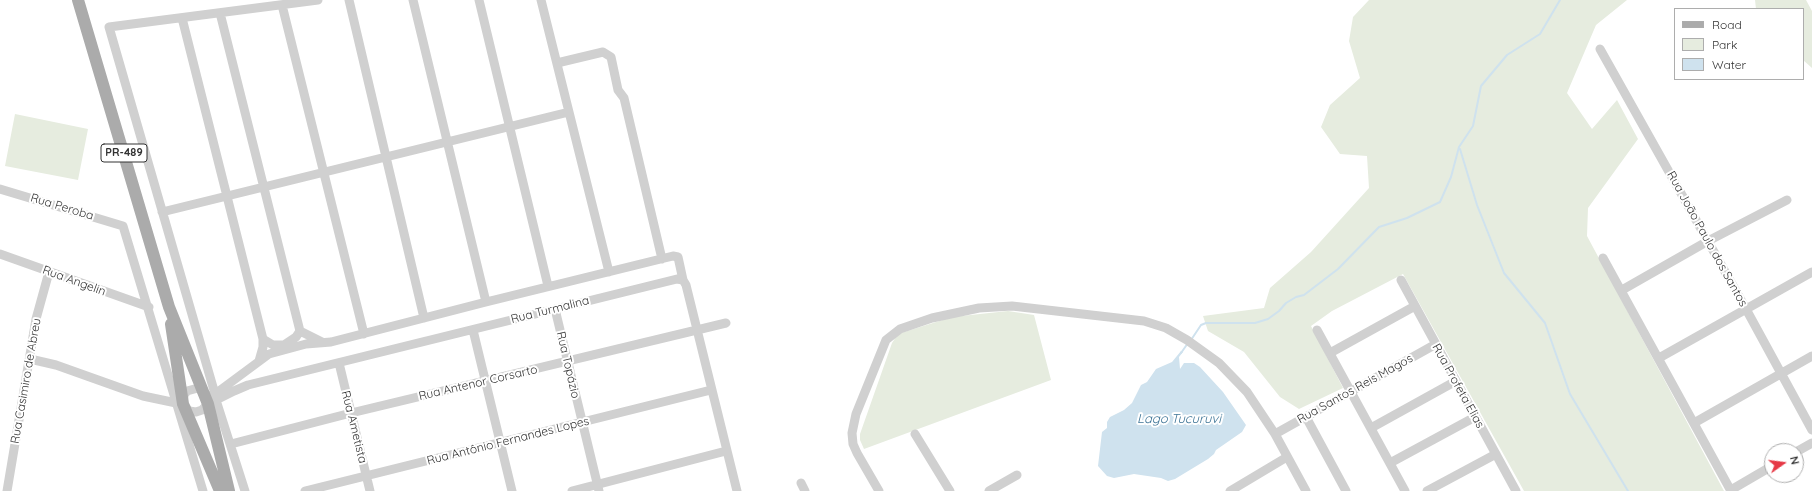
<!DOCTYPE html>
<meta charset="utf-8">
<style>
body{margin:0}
#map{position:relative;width:1812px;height:491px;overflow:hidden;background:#fff;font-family:Quicksand,sans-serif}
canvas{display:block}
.legend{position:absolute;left:1674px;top:8px;width:130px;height:72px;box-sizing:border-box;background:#fff;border:1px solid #adadad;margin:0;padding:5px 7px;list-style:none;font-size:12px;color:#333}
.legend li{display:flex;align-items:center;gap:8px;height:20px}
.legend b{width:20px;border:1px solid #adadad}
.north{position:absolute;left:1764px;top:443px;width:40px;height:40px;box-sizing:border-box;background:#fff;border:1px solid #adadad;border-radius:50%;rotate:76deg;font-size:11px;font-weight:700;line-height:16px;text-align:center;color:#333}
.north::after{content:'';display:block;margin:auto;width:14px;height:18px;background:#e63946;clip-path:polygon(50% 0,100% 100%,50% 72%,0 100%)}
</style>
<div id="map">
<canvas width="1812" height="491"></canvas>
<ul class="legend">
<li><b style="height:5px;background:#ababab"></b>Road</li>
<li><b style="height:11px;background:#e6ecdf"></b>Park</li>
<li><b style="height:11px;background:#cfe2ee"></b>Water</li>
</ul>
<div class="north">N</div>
</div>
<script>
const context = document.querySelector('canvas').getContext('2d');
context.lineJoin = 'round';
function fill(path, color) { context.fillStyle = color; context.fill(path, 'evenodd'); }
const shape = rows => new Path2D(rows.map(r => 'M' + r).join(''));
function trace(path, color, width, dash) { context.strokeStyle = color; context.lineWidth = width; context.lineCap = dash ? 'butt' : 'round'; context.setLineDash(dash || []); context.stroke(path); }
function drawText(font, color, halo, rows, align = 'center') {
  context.font = font + ' Quicksand,sans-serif'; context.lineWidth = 4; context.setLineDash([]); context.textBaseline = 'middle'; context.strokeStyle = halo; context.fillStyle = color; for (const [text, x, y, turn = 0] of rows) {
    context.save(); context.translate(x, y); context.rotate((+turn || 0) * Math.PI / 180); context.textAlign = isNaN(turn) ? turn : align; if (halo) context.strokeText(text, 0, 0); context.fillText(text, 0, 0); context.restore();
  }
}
fill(shape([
 [1369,0,1627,0,1596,25,1567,93,1592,129,1617,100,1638,139,1588,208,1587,236,1724,491,1524,491,1403,274,1332,311,1311,326,1343,388,1299,409,1280,397,1244,352,1208,331,1203,316,1264,308,1270,288,1311,252,1369,188,1367,156,1340,154,1321,127,1330,105,1360,78,1349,41,1353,17],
 [1755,0,1806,0,1812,11,1812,68,1803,60,1803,9,1756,9],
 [15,114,88,129,78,180,5,166],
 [1008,311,1034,315,1051,380,864,449,860,440,860,434,892,343,896,337,901,333,952,317]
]), '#e6ecdf');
fill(shape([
 [1181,351,1183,352,1179,357,1180,369,1184,363,1194,363,1200,367,1223,392,1246,425,1242,432,1216,450,1214,454,1208,459,1175,479,1168,481,1161,478,1134,474,1114,478,1107,476,1098,466,1102,432,1107,428,1107,422,1110,417,1124,410,1132,403,1141,385,1147,382,1156,369,1172,362]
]), '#cfe2ee');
trace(shape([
 [1460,149,1477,205,1504,273,1545,323,1570,394,1628,491],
 [1191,340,1201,325,1206,323,1255,323,1268,319,1279,311,1286,303,1296,297,1304,295,1338,269,1379,227,1407,218,1440,202,1451,177,1459,147,1473,126,1481,86,1507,55,1540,34,1560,0],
 [1181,353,1188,343]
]), '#cfe2ee', 2);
trace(shape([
 [349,0,424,318],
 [413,0,486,302],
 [479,0,548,286],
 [541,0,609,272],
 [282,5,364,334],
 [220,13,300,331,296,337,284,345,273,345,263,339],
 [182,18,263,339,263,347,259,361],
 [1600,49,1746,309,1812,430],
 [557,63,603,52,611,57,618,90,624,98,662,259],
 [0,189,123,226,203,491],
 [162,212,569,112],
 [0,254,149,307],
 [1603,258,1731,491],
 [1401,280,1516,491],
 [1622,290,1708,241,1787,200],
 [555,309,599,491],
 [473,330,512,491],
 [1317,330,1405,491],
 [300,331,322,342],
 [1330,353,1415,306],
 [1659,358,1812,272],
 [30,359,56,365,143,396,181,404],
 [339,363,370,491],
 [215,394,109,27,318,0],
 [208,404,234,391,248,385,677,279,683,280,686,285,737,491],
 [1306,417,1346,491],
 [1694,423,1812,356],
 [1371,428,1456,381],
 [915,434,950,491],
 [1275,434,1436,344],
 [231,444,351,413,726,323],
 [1796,452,1812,443],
 [1390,463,1475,417],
 [801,483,805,491],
 [1731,490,1772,466],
 [7,491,36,319,49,272],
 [245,491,216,400,208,396,198,388,187,391,184,395,183,404,189,411,196,412,202,410,208,404,208,396,215,394,269,354,306,344,331,342,486,302,673,256,678,257,683,280],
 [305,491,711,390],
 [572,491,726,451],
 [879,491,857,453,853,444,852,433,856,414,886,340,900,329,932,318,979,308,1012,306,1144,321,1166,328,1187,340,1219,363,1247,392,1275,434,1306,491],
 [989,491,1017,475],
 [1230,491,1287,457],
 [1427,491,1496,454]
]), '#d0d0d0', 9);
trace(shape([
 [78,0,169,307,208,404,229,491],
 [171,324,183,404,220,491]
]), '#ababab', 12);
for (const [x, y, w] of [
 [124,153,46]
]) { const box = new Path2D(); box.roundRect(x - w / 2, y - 9, w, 18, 3); context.fillStyle = '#fff'; context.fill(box); trace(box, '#333', 1); }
drawText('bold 11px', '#333', null, [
 ["PR-489",124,153]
]);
drawText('12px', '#333', '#fff', [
 ["Rua Peroba",62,207,17],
 ["Rua João Paulo dos Santos",1707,239,61],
 ["Rua Angelin",74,281,20],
 ["Rua Turmalina",550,310,-14],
 ["Rua Topázio",568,365,77],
 ["Rua Casimiro de Abreu",26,381,-80],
 ["Rua Antenor Corsarto",478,383,-13],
 ["Rua Profeta Elias",1458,386,61],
 ["Rua Santos Reis Magos",1355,389,-29],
 ["Rua Ametista",354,427,76],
 ["Rua Antônio Fernandes Lopes",508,441,-14]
]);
drawText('italic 13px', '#3f7597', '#fff', [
 ["Lago Tucuruvi",1179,419]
]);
</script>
